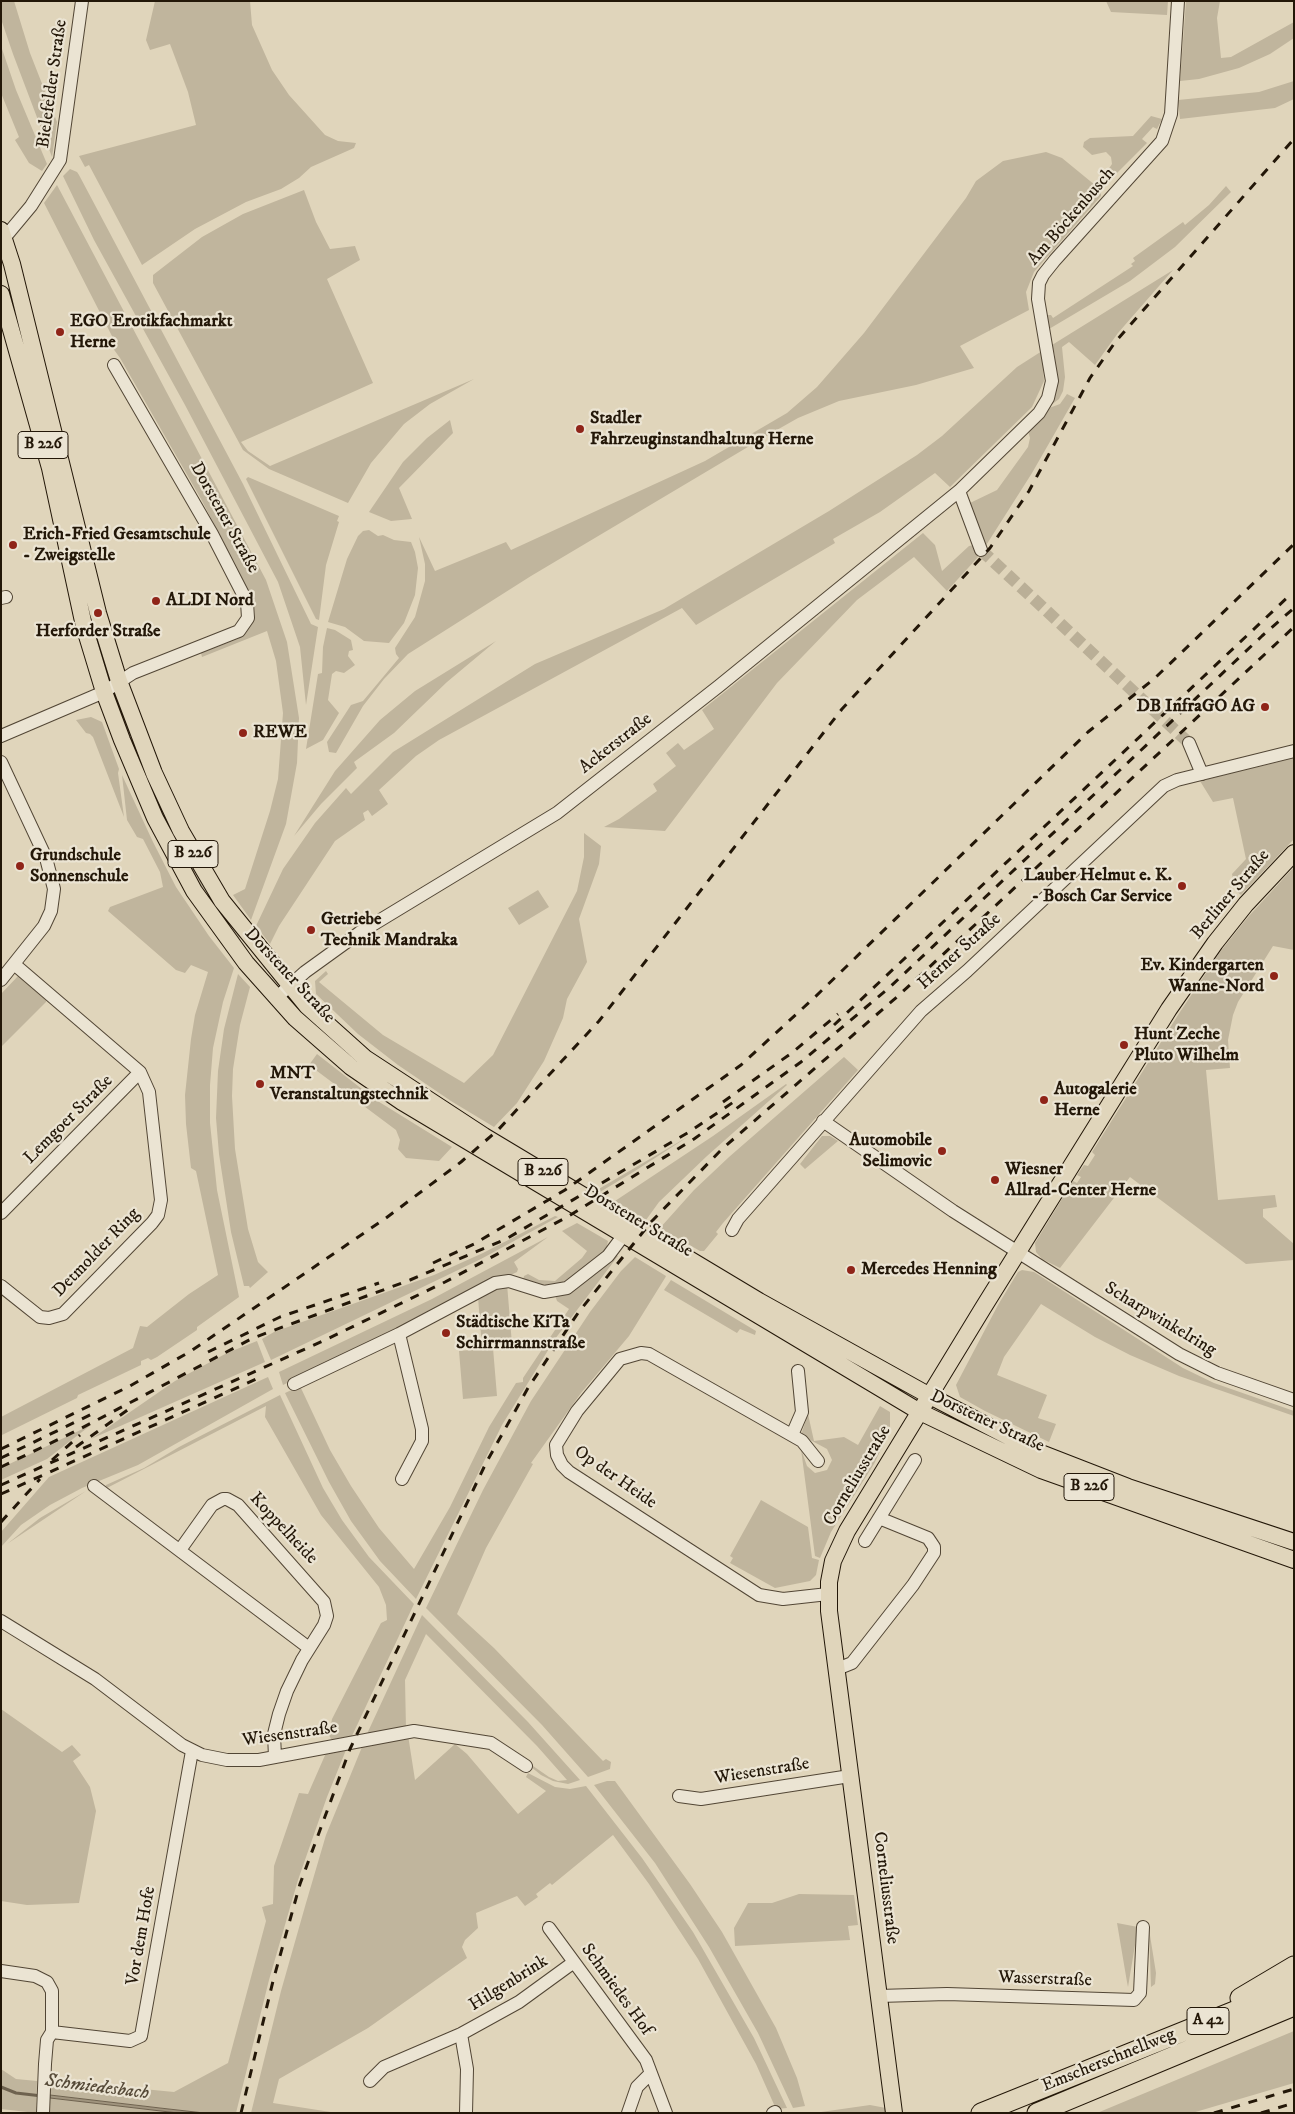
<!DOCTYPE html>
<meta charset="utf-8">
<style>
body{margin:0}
#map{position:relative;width:1295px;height:2114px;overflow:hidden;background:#e0d5bb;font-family:"IM FELL DW Pica",serif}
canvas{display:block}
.frame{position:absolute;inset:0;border:2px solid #231708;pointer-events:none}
</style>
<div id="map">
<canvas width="1295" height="2114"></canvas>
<div class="frame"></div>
</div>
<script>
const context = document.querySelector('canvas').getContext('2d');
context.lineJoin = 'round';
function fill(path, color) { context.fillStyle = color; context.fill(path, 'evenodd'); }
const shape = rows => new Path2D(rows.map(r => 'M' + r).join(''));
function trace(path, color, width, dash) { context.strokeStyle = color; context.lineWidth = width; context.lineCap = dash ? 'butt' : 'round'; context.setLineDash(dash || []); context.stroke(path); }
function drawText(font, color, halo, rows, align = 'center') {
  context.font = font + ' "IM FELL DW Pica",serif'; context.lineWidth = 4.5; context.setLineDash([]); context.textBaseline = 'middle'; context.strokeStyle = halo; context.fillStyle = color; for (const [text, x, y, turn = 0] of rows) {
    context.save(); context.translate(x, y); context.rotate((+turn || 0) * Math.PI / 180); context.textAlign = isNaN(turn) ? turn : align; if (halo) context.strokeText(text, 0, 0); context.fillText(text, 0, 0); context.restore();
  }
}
fill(shape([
 [1,1,14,1,30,53,57,122,52,157,13,54,1,19],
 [155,1,250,1,252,25,272,70,289,95,325,135,338,141,356,143,354,148,311,167,299,178,281,189,246,202,195,229,142,265,89,165,85,167,79,156,196,125,188,92,170,44,150,50,146,40],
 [1106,1,1168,1,1167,15,1111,12],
 [1186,1,1220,1,1217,18,1221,58,1231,57,1294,22,1294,38,1270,54,1239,68,1199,79,1180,81],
 [1,46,16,90,47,164,42,171,29,163,15,140,19,137,1,93],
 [1294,81,1294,99,1275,108,1180,119,1178,100,1259,92],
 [1151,116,1162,119,1157,129,1153,127,1142,139,1147,143,1111,179,1108,170,1112,164,1111,157,1106,152,1092,155,1083,147,1084,142,1090,138,1133,136],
 [1046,152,1062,158,1101,190,1101,196,1034,272,1026,292,1029,310,960,346,974,368,916,385,839,401,798,418,768,435,531,576,408,654,384,679,363,706,336,753,329,752,327,742,351,705,363,701,399,658,396,654,395,648,415,617,425,581,425,564,419,537,435,571,506,542,511,550,705,461,787,413,817,387,864,333,966,198,976,181,1003,161],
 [70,169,77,172,79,175,243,484,311,624,318,627,306,705,300,647,278,582,185,405,94,240,63,176],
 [57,185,266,580,287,642,299,718,297,763,286,824,251,920,233,895,245,889,270,811,278,779,283,713,276,661,267,631,202,657,201,653,238,639,246,633,255,615,254,601,201,499,120,358,107,340,113,338,44,203],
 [1226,186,1231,192,1175,247,1130,281,1049,329,1046,315,1051,315,1053,318,1133,266,1131,264,1135,261,1133,258,1183,222,1185,225,1209,205],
 [304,190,316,222,330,249,355,246,360,260,327,279,373,383,241,442,248,451,270,466,474,379,430,404,404,424,371,463,348,503,269,469,243,450,153,283,153,275,202,237,243,214],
 [1173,270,1118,333,1095,365,1069,342,1062,347,1065,377,1063,391,1059,399,1051,405,1053,357,1055,356,1052,345],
 [1042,351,1044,381,1032,407,950,487,935,473,880,512,833,539,835,543,696,625,682,608,439,740,416,756,379,790,388,804,372,816,368,810,363,813,365,820,335,841,279,926,270,944,256,926,283,869,315,823,346,788,351,794,393,752,535,664,664,609,829,511,917,455,942,436,1017,367],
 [1067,394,1075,398,1032,473,985,547,970,503,997,490,1028,447,1030,438,1028,431,1049,408,1060,404],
 [450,420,453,433,399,488,412,519,391,521,369,512,403,462,427,438],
 [248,477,339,516,337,521,339,522,326,565,319,620,316,619,246,479],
 [369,530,378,536,383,535,394,540,411,542,415,552,418,568,415,595,404,623,389,643,364,641,345,627,328,622,347,559,358,536,363,531],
 [923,533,935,545,942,571,969,546,974,545,979,556,947,591,914,557,857,600,777,683,665,831,604,827,619,819,657,791,653,784,676,766,666,753,678,743,684,750,714,729,702,710],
 [327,628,335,630,351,640,353,650,349,651,348,656,355,665,344,673,336,671,332,674,328,700,339,713,323,740,306,749,318,674,322,673,323,647],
 [496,641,447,682,394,733,354,762,357,768,321,804,294,836,335,771,380,720,415,691],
 [91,717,102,722,119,769,118,773,124,817,93,737,90,734,86,733,76,720],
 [123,720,143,769,240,936,239,939,204,895,169,832,120,721],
 [1294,758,1294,839,1241,895,1236,891,1232,874,1246,859,1233,798,1213,802,1200,781],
 [122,775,153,842,176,887,209,936,234,968,223,1002,213,1048,210,1085,210,1123,217,1190,239,1297,197,1327,197,1330,157,1357,151,1360,148,1358,141,1361,141,1365,78,1395,77,1398,2,1435,1,1417,133,1348,140,1326,147,1327,189,1294,218,1275,196,1171,191,1168,186,1124,185,1095,191,1039,195,1015,208,972,191,965,185,973,176,970,108,911,110,907,163,887,160,872,143,839,137,837,127,820],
 [584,833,601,846,599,864,579,919,587,962,567,999,563,1018,544,1061,517,1103,494,1127,451,1101,398,1065,358,1034,316,994,315,981,326,971,328,974,319,982,383,1035,464,1083,493,1055,577,891,584,857],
 [1294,867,1294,950,1273,946,1238,1002,1233,1015,1228,1040,1230,1068,1206,1070,1218,1200,1275,1195,1277,1207,1263,1209,1263,1217,1294,1244,1294,1260,1246,1264,1130,1177,1060,1268,1042,1259,1036,1252,1035,1243,1073,1181,1077,1183,1081,1177,1077,1175,1084,1165,1088,1166,1095,1155,1092,1152,1178,1015,1220,952,1248,917],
 [538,890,549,907,519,925,508,908],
 [238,974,250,987,240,1025,233,1069,232,1096,235,1149,248,1229,258,1262,268,1272,250,1288,249,1286,244,1286,231,1232,219,1154,216,1118,218,1071,224,1029],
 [18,976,46,999,46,1002,1,1047,1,994],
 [317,1054,376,1100,452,1147,439,1161,406,1158,398,1149,400,1140,396,1130,309,1065],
 [844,1057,858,1070,723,1223,716,1232,718,1234,704,1251,700,1251,660,1228,694,1190,729,1157],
 [786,1084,787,1085,707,1156,659,1202,646,1220,615,1201,713,1136],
 [689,1136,635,1171,600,1192,597,1190],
 [822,1136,830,1136,838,1141,805,1169,800,1164],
 [555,1216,558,1217,481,1259,271,1360,262,1339,274,1332,434,1275,483,1253],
 [577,1223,608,1241,606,1250,571,1280,551,1288,523,1280,524,1276,528,1274,539,1280,555,1281,582,1258,587,1251,562,1231],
 [548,1237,514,1262,518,1269,517,1272,283,1385,279,1372,432,1299],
 [616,1255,618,1256,555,1339,502,1425,416,1599,380,1561,351,1521,329,1482,285,1393,300,1386,330,1450,351,1486,379,1528,414,1569,450,1507,489,1427,516,1383,523,1382,523,1378,569,1309,557,1301,555,1295],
 [635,1257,666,1276,665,1278,629,1336,581,1393,531,1463,533,1464,486,1548,457,1614,494,1648,603,1761,606,1759,611,1762,610,1769,588,1777,542,1725,426,1608,483,1490,531,1401,590,1312,621,1271],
 [1022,1270,1034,1272,1183,1368,1214,1383,1294,1411,1294,1416,1179,1376,1130,1355,1095,1337,1041,1304,1004,1357,997,1375,1047,1395,1038,1418,1056,1424,1049,1442,985,1411,960,1397,956,1385,998,1305,1018,1272],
 [671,1280,756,1331,755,1335,740,1329,737,1333,664,1290],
 [507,1284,512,1344,482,1348,478,1297],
 [257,1341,265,1362,91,1439,175,1381,227,1353],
 [493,1348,497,1396,463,1399,459,1351],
 [268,1377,273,1389,138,1465,82,1488,50,1505,21,1525,1,1547,1,1532,49,1477],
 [280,1395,323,1488,342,1520,369,1557,414,1604,351,1738,331,1739,329,1735,332,1719,381,1623,387,1620,386,1605,379,1587,321,1515,265,1417,266,1406,105,1489,106,1485,144,1468,179,1447],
 [880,1406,890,1412,890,1426,887,1437,874,1464,831,1532,820,1558,815,1556,801,1449,807,1466,815,1473,827,1470,832,1460,827,1449,801,1435,808,1414,814,1441,844,1437,858,1445],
 [91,1425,47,1459,1,1480,1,1468],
 [86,1491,7,1544,40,1518],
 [761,1500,808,1527,812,1558,819,1560,816,1575,810,1581,775,1588,730,1563,733,1558,730,1556],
 [422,1615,528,1722,580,1780,568,1784,553,1781,541,1775,510,1750,549,1777,558,1781,567,1780,537,1746,426,1634,405,1680,406,1729,366,1736],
 [1,1709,62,1752,72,1745,81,1755,73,1761,90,1787,96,1811,79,1903,27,1905,1,1901],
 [408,1735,415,1780,455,1744,467,1754,518,1814,546,1791,526,1777,528,1773,555,1787,570,1789,586,1786,642,1858,693,1932,754,2038,787,2108,776,2109,756,2064,698,1959,649,1884,613,1835,552,1885,550,1883,536,1894,538,1897,525,1906,517,1896,476,1913,478,1928,465,1940,462,1947,467,1958,368,2028,279,2079,273,2103,337,2113,251,2113,281,1991,306,1903,326,1835,362,1747],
 [346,1750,327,1797,298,1880,269,1980,236,2113,204,2113,50,2095,51,2080,174,2092,228,2063,266,1921,262,1907,273,1904,274,1866,299,1793,308,1794,326,1753],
 [607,1781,615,1781,690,1884,722,1932,776,2028,797,2078,805,2106,793,2108,758,2033,709,1947,655,1863,594,1785],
 [799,1894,854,1895,858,1925,848,1926,850,1940,735,1946,734,1928,748,1903,772,1903],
 [1117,1923,1138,1927,1128,1987,1127,1982],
 [1149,1929,1156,1973,1155,1984,1151,1987],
 [1294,2031,1294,2083,1192,2113,1097,2113],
 [1,2069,16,2079,37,2081,36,2113,1,2109],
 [50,2098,178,2113,49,2113],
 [870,2105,886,2108,886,2113,795,2113,795,2112,821,2112]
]), '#c0b59d');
const water = shape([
 [50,2095,160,2108,204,2113,178,2113,50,2098,50,2095]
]);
fill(water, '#a0947e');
trace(water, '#6e624f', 1);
trace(shape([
 [1,2087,16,2093,42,2096]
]), '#6e624f', 3);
trace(shape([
 [981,550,1189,743]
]), '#baaf97', 12, [12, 6]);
const minor = shape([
 [1,242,31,206,60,160,82,1],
 [959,491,981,550],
 [1,598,6,597],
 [1,736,104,692,133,673,239,631,248,618,247,602,212,534,114,365],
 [1189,743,1202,774],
 [1,762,46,858,54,889,51,911,44,926,1,980],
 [276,998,305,972,359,933,557,813,719,686,959,491,1039,413,1048,398,1052,381,1038,299,1039,283,1043,275,1055,260,1162,141,1171,114,1178,1],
 [823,1121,953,1211,1179,1354,1217,1373,1294,1400],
 [1,1213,140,1072],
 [732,1230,738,1219,921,1011,967,971,1164,786,1177,780,1294,751],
 [1,1286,40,1317,49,1318,63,1314,152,1223,158,1215,161,1200,149,1092,140,1072,14,964],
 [399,1334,422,1429,422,1441,402,1479],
 [294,1384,399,1334,495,1283,509,1281,544,1292,567,1288,608,1256,623,1236],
 [792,1435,802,1412,798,1371],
 [818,1461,802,1441,649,1354,641,1353,620,1359,577,1411,556,1445,557,1455,562,1465,569,1472,759,1595,783,1599,828,1594],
 [94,1486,309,1648],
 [865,1541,915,1460],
 [180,1550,212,1505,223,1499,227,1499,238,1505,324,1602,327,1616,324,1625,302,1660,287,1691,279,1714,274,1734,275,1757],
 [1,1621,95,1679,182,1745,202,1755,227,1760,259,1760,414,1731,491,1743,526,1766],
 [837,1669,852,1663,913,1585,934,1553,934,1547,928,1538,879,1518],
 [679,1796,701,1799,850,1776],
 [549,1928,646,2060,666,2113],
 [1,1971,35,1976,47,1982,52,1991,52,2032,47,2040,45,2064,43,2113],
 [879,1996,947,1994,1134,2000,1140,1993,1143,1927],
 [52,2032,130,2041,141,2036,192,1751],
 [461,2034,467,2069,466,2113],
 [370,2081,384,2067,461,2034,519,2002,574,1962],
 [628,2113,637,2087,650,2074],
 [773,2113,775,2112]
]);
const major = shape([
 [1,230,12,264,98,613,119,681,154,773,181,831,222,901,307,1006,365,1058,484,1136,759,1301,930,1396,1038,1452,1128,1487,1294,1542],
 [1,294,50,468,84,626,104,692,122,740,155,818,194,891,246,963,295,1018,351,1067,402,1102,920,1412,1041,1470,1294,1560],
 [894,2113,829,1611,829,1582,833,1561,847,1531,983,1308,1169,1009,1215,943,1246,904,1294,853]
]);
const highway = shape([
 [1240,1998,1294,1966],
 [981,2113,1294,1987],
 [1037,2113,1294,2006]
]);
trace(minor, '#524635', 14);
trace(major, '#231708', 18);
trace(highway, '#231708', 21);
trace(minor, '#ebe4d3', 12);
trace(major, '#e0d5bb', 16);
trace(highway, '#e0d5bb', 19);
trace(shape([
 [834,1025,1290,595],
 [723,1102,793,1052,838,1014],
 [433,1263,474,1244,565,1190,741,1065,815,997,1088,732,1155,678,1294,544],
 [208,1352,280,1317,379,1283],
 [76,1447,133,1406],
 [1,1449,130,1386,191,1351,386,1218,461,1162,498,1130,599,1021,842,709,990,548,1029,491,1090,378,1116,341,1294,139],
 [1,1458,96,1412],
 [52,1460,80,1435],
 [1,1467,78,1430,253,1338,410,1280,506,1239,689,1132,735,1101],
 [1,1485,323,1341,445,1282,567,1217,694,1139,801,1062,890,987,1262,636,1294,608],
 [1,1494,263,1376],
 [1,1522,40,1479],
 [241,2113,273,1981,300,1884,350,1749,486,1463,528,1388,578,1313,651,1222,722,1149,898,996,978,922,1294,627],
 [1214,2113,1294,2089],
 [1261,2113,1294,2103]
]), '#231708', 3, [9, 9]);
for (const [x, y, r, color] of [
 [60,332,5,"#8f2418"],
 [580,429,5,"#8f2418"],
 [13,545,5,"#8f2418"],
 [156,601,5,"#8f2418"],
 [98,613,5,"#8f2418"],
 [1265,707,5,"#8f2418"],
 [243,733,5,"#8f2418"],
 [20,866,5,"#8f2418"],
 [1182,886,5,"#8f2418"],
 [311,930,5,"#8f2418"],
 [1274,976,5,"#8f2418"],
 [1124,1045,5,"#8f2418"],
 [260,1084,5,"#8f2418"],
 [1044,1100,5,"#8f2418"],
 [942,1151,5,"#8f2418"],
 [995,1180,5,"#8f2418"],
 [851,1270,5,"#8f2418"],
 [446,1333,5,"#8f2418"]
]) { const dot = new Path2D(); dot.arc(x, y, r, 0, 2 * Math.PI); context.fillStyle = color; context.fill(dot); trace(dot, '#ebe4d3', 2); }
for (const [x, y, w] of [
 [43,445,50],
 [193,854,50],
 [543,1172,50],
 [1089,1487,50],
 [1208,2021,42]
]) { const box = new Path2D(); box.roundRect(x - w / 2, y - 13.5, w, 27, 4); context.fillStyle = '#ebe4d3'; context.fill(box); trace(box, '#231708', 1); }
drawText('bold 16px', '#231708', null, [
 ["B 226",43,445],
 ["B 226",193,854],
 ["B 226",543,1172],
 ["B 226",1089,1487],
 ["A 42",1208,2021]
]);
drawText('18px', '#231708', '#ebe4d3', [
 ["Bielefelder Straße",53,84,-82],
 ["Am Böckenbusch",1072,217,-49],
 ["Dorstener Straße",224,518,61],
 ["Ackerstraße",616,744,-38],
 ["Berliner Straße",1231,895,-50],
 ["Herner Straße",960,952,-42],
 ["Dorstener Straße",289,976,47],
 ["Lemgoer Straße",69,1120,-45],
 ["Dorstener Straße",638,1222,31],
 ["Detmolder Ring",97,1253,-46],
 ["Scharpwinkelring",1160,1320,31],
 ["Dorstener Straße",987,1422,25],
 ["Corneliusstraße",858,1476,-59],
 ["Op der Heide",615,1478,35],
 ["Koppelheide",283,1529,47],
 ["Wiesenstraße",290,1735,-8],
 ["Wiesenstraße",762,1772,-9],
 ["Corneliusstraße",885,1888,83],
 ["Vor dem Hofe",142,1936,-80],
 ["Wasserstraße",1045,1980,2],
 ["Hilgenbrink",509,1984,-32],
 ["Schmiedes Hof",616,1990,54],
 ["Emscherschnellweg",1109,2061,-22]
]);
drawText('bold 18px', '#231708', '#ebe4d3', [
 ["EGO Erotikfachmarkt",70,322],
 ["Herne",70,343],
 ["Stadler",590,419],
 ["Fahrzeuginstandhaltung Herne",590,440],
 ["Erich-Fried Gesamtschule",23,535],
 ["- Zweigstelle",23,556],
 ["ALDI Nord",166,601],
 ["Herforder Straße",98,632,"center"],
 ["DB InfraGO AG",1255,707,"right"],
 ["REWE",253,733],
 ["Grundschule",30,856],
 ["Sonnenschule",30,877],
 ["Lauber Helmut e. K.",1172,876,"right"],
 ["- Bosch Car Service",1172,897,"right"],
 ["Getriebe",321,920],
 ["Technik Mandraka",321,941],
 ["Ev. Kindergarten",1264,966,"right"],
 ["Wanne-Nord",1264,987,"right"],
 ["Hunt Zeche",1134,1035],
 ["Pluto Wilhelm",1134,1056],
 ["MNT",270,1074],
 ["Veranstaltungstechnik",270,1095],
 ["Autogalerie",1054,1090],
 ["Herne",1054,1111],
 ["Automobile",932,1141,"right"],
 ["Selimovic",932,1162,"right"],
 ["Wiesner",1005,1170],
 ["Allrad-Center Herne",1005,1191],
 ["Mercedes Henning",861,1270],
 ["Städtische KiTa",456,1323],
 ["Schirrmannstraße",456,1344]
], 'left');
drawText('italic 19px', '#554937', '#ebe4d3', [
 ["Schmiedesbach",97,2088,7]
]);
</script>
